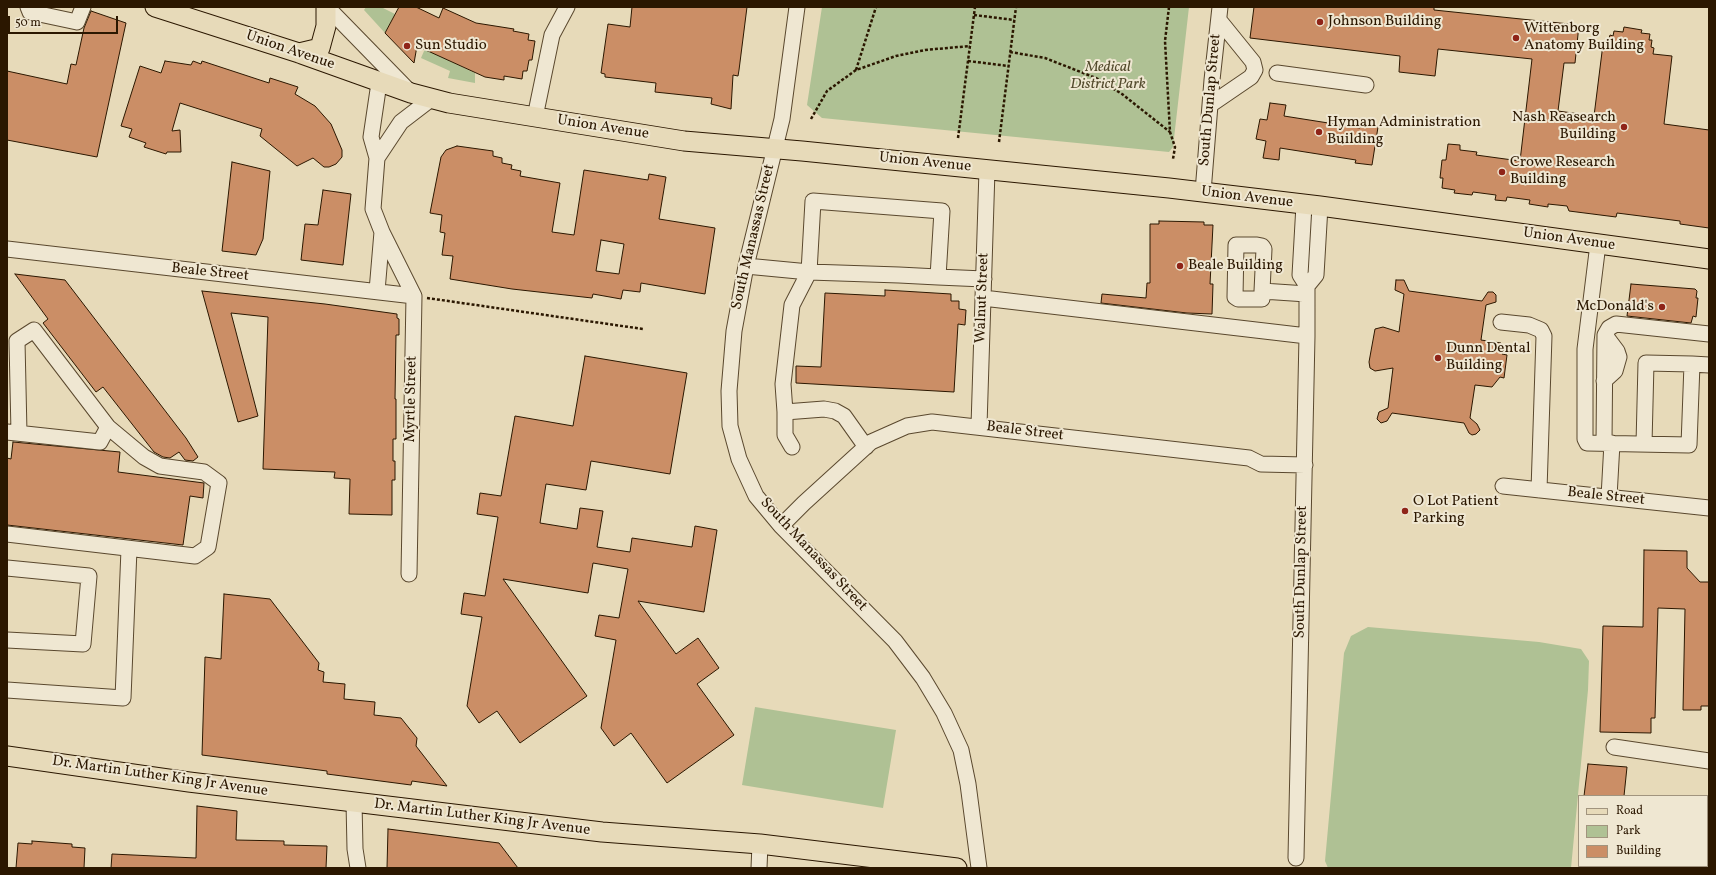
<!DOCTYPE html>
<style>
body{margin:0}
#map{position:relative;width:1716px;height:875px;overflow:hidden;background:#e7dab9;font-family:Vollkorn,serif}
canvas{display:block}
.frame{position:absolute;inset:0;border:8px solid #2b1700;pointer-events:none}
.legend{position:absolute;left:1578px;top:795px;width:130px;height:72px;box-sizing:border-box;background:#efe7d2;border:1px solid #a1947e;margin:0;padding:5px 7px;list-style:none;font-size:12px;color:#2b1700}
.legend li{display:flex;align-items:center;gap:8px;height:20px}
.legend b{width:20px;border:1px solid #a1947e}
.scale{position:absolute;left:8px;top:16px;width:110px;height:18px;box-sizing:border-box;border:2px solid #2b1700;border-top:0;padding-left:5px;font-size:12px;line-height:14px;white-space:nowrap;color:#2b1700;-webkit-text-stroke:3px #efe7d2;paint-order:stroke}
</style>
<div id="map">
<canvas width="1716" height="875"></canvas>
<div class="frame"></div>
<ul class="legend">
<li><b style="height:5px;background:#e7dab9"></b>Road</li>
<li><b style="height:11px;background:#afc194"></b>Park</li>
<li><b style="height:11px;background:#cb8e66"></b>Building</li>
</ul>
<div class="scale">50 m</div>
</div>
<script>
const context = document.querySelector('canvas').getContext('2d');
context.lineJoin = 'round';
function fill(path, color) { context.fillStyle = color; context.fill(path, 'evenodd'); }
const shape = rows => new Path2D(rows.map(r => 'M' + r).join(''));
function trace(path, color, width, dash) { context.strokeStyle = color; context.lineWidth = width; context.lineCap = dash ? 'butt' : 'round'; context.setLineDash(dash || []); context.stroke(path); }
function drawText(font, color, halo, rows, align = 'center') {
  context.font = font + ' Vollkorn,serif'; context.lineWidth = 4; context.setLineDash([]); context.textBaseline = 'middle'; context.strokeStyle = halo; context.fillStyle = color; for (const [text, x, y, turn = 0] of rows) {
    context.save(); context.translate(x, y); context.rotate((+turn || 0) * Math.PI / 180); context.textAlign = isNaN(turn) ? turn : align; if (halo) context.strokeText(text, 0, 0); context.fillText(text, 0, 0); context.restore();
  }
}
fill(shape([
 [366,7,381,7,395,14,385,33,364,10],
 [822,7,1189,7,1173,147,1169,152,822,118,807,105],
 [434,28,433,53,475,73,475,83,448,78,450,71,421,58],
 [1368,627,1539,642,1581,649,1589,661,1588,690,1571,868,1328,868,1325,861,1344,653,1351,636],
 [755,707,896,730,883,808,742,785],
 [1707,862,1709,862,1709,868,1599,868,1599,866,1707,866]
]), '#afc194');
const building = shape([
 [399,7,416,7,439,18,443,8,476,23,514,29,513,31,529,34,528,40,535,41,532,60,529,60,527,71,523,71,522,79,504,76,504,80,485,77,417,46,414,63,385,33,399,7],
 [632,7,747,7,739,70,738,76,733,75,731,109,711,104,712,98,655,92,656,83,605,77,605,74,601,73,608,24,630,27,632,7],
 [1254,7,1434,7,1434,10,1579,25,1575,63,1564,63,1558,111,1594,116,1603,44,1607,45,1610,35,1613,36,1614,31,1623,32,1624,27,1642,30,1641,33,1650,34,1649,40,1652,40,1651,47,1654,48,1653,54,1672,56,1664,124,1709,130,1709,228,1680,224,1680,221,1617,213,1616,217,1569,211,1567,206,1548,204,1548,207,1529,204,1530,200,1507,197,1506,201,1495,200,1496,195,1473,192,1472,195,1454,193,1455,190,1442,188,1443,178,1440,178,1442,160,1446,160,1448,144,1460,145,1460,150,1477,152,1476,155,1520,161,1532,59,1438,49,1435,76,1399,72,1400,56,1250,38,1254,7],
 [91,11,126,23,97,157,7,140,7,71,67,84,71,64,76,65,84,28,91,11],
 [165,61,191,65,193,61,201,64,202,61,269,83,270,78,298,87,295,94,315,106,331,124,342,150,342,157,336,164,329,167,324,167,313,158,297,166,260,136,262,129,180,103,172,131,180,130,181,152,167,152,166,154,144,147,146,143,129,137,132,129,121,126,140,66,161,73,165,61],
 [1270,103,1286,105,1284,116,1360,128,1361,124,1378,127,1372,165,1355,163,1356,160,1280,148,1279,160,1263,158,1266,141,1256,139,1260,119,1267,120,1270,103],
 [457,146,493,151,493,156,502,158,502,163,512,165,511,169,521,171,520,176,560,183,552,232,574,235,584,170,648,180,649,174,666,177,659,219,715,228,705,294,641,283,640,292,623,290,621,299,593,294,592,298,512,289,450,279,453,256,442,255,445,233,440,232,442,215,430,213,441,157,446,150,457,146],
 [601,240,624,244,619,274,596,271,601,240],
 [232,162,270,171,263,239,256,255,222,251,232,162],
 [323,190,351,194,343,265,301,260,305,224,318,225,323,190],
 [1159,221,1204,222,1204,225,1213,225,1210,284,1213,284,1212,314,1187,313,1101,303,1102,294,1146,298,1147,283,1150,283,1150,224,1159,224,1159,221],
 [15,274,65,280,186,438,198,457,193,461,185,460,179,452,170,458,163,457,154,452,103,387,96,392,43,323,48,319,15,274],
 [1396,280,1404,280,1409,291,1482,301,1488,292,1493,292,1496,295,1496,302,1486,305,1481,340,1501,343,1502,354,1507,355,1504,378,1500,377,1492,387,1475,385,1470,418,1477,424,1480,430,1476,434,1472,435,1469,433,1464,423,1392,413,1387,421,1381,423,1377,419,1379,412,1388,408,1393,368,1375,371,1370,368,1369,362,1375,329,1383,327,1399,332,1404,294,1395,290,1396,280],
 [1631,284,1695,289,1697,291,1696,298,1698,298,1696,317,1693,316,1691,323,1627,316,1631,284],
 [885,290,951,294,951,301,959,301,959,309,966,310,965,325,958,324,954,392,796,383,796,366,821,367,825,293,885,296,885,290],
 [202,291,325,304,397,314,397,318,399,319,399,335,396,335,395,399,396,399,396,439,393,439,393,461,395,461,395,480,392,480,392,515,349,514,350,479,334,478,335,472,263,469,268,317,231,313,258,416,238,422,202,291],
 [585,356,687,373,670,474,591,461,586,490,546,484,540,523,577,529,580,508,603,511,597,547,630,552,632,538,692,547,695,526,717,530,704,612,638,601,676,654,698,638,719,668,697,684,734,735,667,783,631,733,614,746,601,728,616,640,595,636,599,615,619,618,628,569,593,563,588,593,503,579,587,696,520,743,497,711,479,723,467,706,482,617,461,614,464,593,485,596,498,517,477,514,480,493,501,496,515,416,573,426,585,356],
 [13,442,120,452,118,472,204,483,203,498,190,496,183,545,7,525,7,458,11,459,13,442],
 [1644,550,1687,551,1687,568,1700,582,1709,582,1709,706,1701,706,1701,710,1683,710,1685,609,1658,608,1655,718,1651,718,1651,733,1600,732,1603,626,1643,627,1644,550],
 [224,594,270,599,319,663,318,670,324,672,323,682,345,684,344,699,375,702,374,715,401,718,417,738,416,746,447,786,412,781,411,785,327,774,327,771,202,755,205,657,221,659,224,594],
 [1588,764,1627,767,1624,796,1584,796,1588,764],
 [197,806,237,811,236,840,284,841,284,845,327,846,326,868,111,868,112,854,196,858,197,806],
 [388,829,499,843,518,868,387,868,388,829],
 [32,841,72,844,72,847,85,848,84,868,16,868,18,843,32,844,32,841]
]);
fill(building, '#cb8e66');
trace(building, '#2b1700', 1);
const minor = shape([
 [28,7,30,12,77,22,83,7],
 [327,7,409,91],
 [797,7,782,119,746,266,734,331,729,391,730,426,739,459,756,496,781,526,895,641,923,678,944,713,961,750,968,784,979,868],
 [1277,73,1366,85],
 [1210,105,1251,77,1255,70,1253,62,1219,20],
 [535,117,552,35,567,7],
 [377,158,401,122,431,99],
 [1203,192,1212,80,1220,7],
 [382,232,414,296,409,574],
 [1598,244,1585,349,1585,439,1587,443,1689,445,1692,364,1709,365],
 [7,249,414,296],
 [746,266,809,272,792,305,783,384,785,412,824,409,835,411,844,416,866,447],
 [938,277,942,211,813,201,809,272,899,275,938,277,984,279],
 [1307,286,1316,275,1320,206],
 [377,291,382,232,373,209,377,158,371,137,379,83],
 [1262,291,1262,299,1238,299,1235,297,1236,245,1257,245,1262,246,1264,249,1262,291,1307,294],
 [983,298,1307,336],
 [1501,322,1529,325,1541,330,1544,336,1539,490],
 [1604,381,1615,371,1619,357,1617,351,1605,335],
 [785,412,785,435,792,447],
 [979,426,987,170],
 [7,432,100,442,108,427,34,330,17,341,19,433],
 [1604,443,1605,335,1609,328,1616,324,1709,334],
 [1644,444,1646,363,1692,364],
 [1503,486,1709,508],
 [1609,497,1612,443],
 [781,526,804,503,871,442,907,426,932,422,1249,458,1261,464,1305,465],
 [7,534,195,556,208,547,219,483,204,472,160,466,144,457,108,427],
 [7,568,89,576,83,644,7,640],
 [7,690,123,698,129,549],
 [1614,747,1709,761],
 [354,802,355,849,358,868],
 [1296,858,1307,336,1307,286,1300,275,1304,205],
 [759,868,760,844]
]);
const major = shape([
 [155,7,299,53,411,93,449,103,684,141,802,151,1169,188,1320,206,1709,259],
 [299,53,320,48,326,26,326,7],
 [7,756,189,782,602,832,760,844,957,868]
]);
trace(minor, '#5a482e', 17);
trace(major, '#2b1700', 21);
trace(shape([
 [1169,7,1165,41,1170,132,1175,147,1173,159],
 [974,15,1014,20],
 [1010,52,1045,58,1096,78,1122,94,1170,132],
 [968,61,1008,66],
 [856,70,876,7],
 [811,119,827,91,856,70,896,56,925,50,970,46],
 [958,138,975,7],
 [999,142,1016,7],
 [427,298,643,329]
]), '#2b1700', 2.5, [3, 2]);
trace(minor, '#efe7d2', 15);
trace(major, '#e7dab9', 19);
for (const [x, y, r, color] of [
 [1320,22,4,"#8f2418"],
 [1516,38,4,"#8f2418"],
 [407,46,4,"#8f2418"],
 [1624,127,4,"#8f2418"],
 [1319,132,4,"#8f2418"],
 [1502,172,4,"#8f2418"],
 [1180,266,4,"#8f2418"],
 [1662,307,4,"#8f2418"],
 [1438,358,4,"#8f2418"],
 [1405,511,4,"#8f2418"]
]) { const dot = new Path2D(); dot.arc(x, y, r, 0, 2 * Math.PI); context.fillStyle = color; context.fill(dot); trace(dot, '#efe7d2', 1.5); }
drawText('15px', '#2b1700', '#efe7d2', [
 ["Johnson Building",1328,22],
 ["Wittenborg",1524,29],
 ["Anatomy Building",1524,46],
 ["Sun Studio",415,46],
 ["Nash Reasearch",1616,118,"right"],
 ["Building",1616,135,"right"],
 ["Hyman Administration",1327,123],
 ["Building",1327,140],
 ["Crowe Research",1510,163],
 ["Building",1510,180],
 ["Beale Building",1188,266],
 ["McDonald's",1654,307,"right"],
 ["Dunn Dental",1446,349],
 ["Building",1446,366],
 ["O Lot Patient",1413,502],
 ["Parking",1413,519]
], 'left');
drawText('15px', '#2b1700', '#efe7d2', [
 ["Union Avenue",290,51,19],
 ["South Dunlap Street",1211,100,-85],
 ["Union Avenue",603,128,9],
 ["Union Avenue",925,163,6],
 ["Union Avenue",1247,198,7],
 ["South Manassas Street",754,237,-77],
 ["Union Avenue",1569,240,8],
 ["Beale Street",210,273,6],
 ["Walnut Street",983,298,-88],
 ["Myrtle Street",412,399,-89],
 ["Beale Street",1025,432,7],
 ["Beale Street",1606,497,6],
 ["South Manassas Street",813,555,47],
 ["South Dunlap Street",1302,572,-89],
 ["Dr. Martin Luther King Jr Avenue",160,777,8],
 ["Dr. Martin Luther King Jr Avenue",482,818,7]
]);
drawText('italic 15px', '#534a2c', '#efe7d2', [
 ["Medical",1108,68],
 ["District Park",1108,85]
]);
</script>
